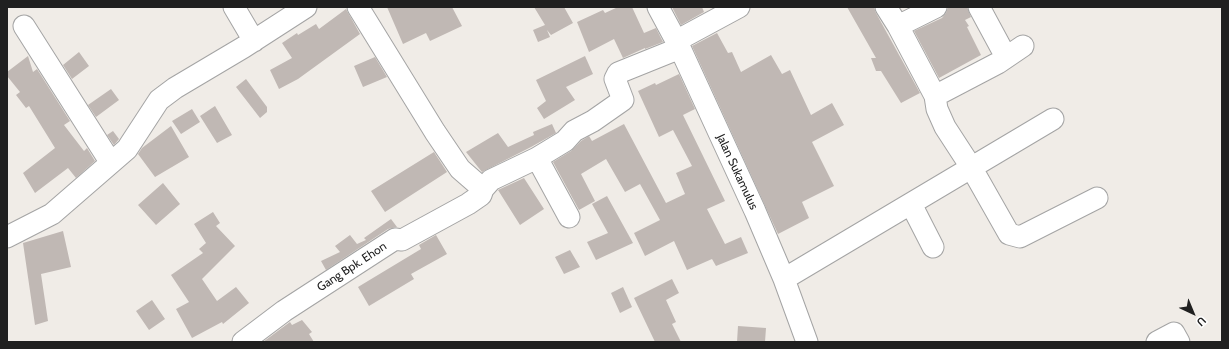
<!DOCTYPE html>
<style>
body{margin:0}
#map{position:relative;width:1229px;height:349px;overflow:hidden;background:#f0ece7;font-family:Cabin,sans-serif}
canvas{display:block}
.frame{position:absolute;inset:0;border:8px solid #202020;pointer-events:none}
.north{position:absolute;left:1173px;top:293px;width:40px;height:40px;-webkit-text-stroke:3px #fff;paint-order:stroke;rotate:136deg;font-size:11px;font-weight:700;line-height:16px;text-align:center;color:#202020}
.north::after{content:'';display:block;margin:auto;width:14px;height:18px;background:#202020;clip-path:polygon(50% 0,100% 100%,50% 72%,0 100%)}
</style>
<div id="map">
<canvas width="1229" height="349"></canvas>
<div class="frame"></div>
<div class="north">U</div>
</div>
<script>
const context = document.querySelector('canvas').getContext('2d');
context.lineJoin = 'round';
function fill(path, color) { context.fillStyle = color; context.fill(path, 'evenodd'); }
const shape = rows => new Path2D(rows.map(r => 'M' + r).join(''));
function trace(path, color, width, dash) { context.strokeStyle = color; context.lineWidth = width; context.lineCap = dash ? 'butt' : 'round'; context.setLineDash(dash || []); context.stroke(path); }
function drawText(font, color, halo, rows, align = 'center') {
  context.font = font + ' Cabin,sans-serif'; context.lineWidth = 3; context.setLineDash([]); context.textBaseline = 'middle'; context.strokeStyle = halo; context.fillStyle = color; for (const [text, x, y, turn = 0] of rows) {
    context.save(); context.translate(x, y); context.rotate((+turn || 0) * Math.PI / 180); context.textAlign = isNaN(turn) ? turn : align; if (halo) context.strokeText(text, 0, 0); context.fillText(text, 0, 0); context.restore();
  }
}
fill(shape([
 [387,7,452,7,462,26,430,41,426,33,403,44],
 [534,7,564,7,573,23,551,35,547,30,550,37,538,42,533,30,545,25],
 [618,7,632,7,644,33,656,28,663,42,645,49,645,48,623,58,614,39,589,52,577,22,603,10,605,13],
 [672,7,702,7,704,12,681,25],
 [847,7,874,7,876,13,920,93,901,103,881,71,876,71,871,58,876,58],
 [948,7,967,7,971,17,965,20,969,26,967,27,981,55,939,78,914,31,942,18,946,13],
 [346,9,360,34,298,79,279,89,270,70,292,58,282,43,297,33,298,35,316,24,319,29],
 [717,33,728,53,732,52,741,72,771,55,782,74,790,70,811,115,832,103,844,125,812,142,834,186,802,202,809,218,778,234,692,46],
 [79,52,89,66,72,79,63,65],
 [28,56,33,72,37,69,70,121,64,125,84,151,87,148,95,161,76,178,68,168,35,193,23,173,55,148,29,106,26,108,16,95,20,92,7,76,7,72],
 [585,56,593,74,566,87,575,100,544,119,537,108,546,101,536,80],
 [375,57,387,77,363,87,354,66],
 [679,74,695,109,683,115,725,201,707,209,725,244,741,237,748,253,716,266,712,259,687,270,674,241,645,256,634,233,660,220,640,184,625,192,606,159,581,174,595,201,579,210,553,162,571,151,581,141,589,136,592,141,624,124,666,203,685,194,676,173,692,166,673,130,659,137,638,91,655,83,656,85],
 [246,79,267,107,267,112,260,118,236,87],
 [111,89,119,100,96,117,88,105],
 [215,106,232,135,217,143,200,116],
 [192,109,200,122,181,134,172,121],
 [552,124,556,133,531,147,482,172,466,152,498,133,508,147,534,135,533,132],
 [171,126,189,157,155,177,138,154,142,148],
 [113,131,119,139,114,145,107,135],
 [434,152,447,172,385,212,371,191],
 [524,178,544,209,520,225,498,190],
 [163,183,180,204,156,225,138,205],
 [607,196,633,243,596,260,587,242,608,233,592,204],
 [213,212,220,223,216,226,235,246,202,279,217,301,236,287,249,303,223,324,222,322,192,338,176,309,189,302,171,275,203,253,199,249,206,243,194,224],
 [391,219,397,227,388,229,326,270,321,261,340,252,335,246,350,235,357,244,366,240,364,238],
 [63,231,71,267,41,274,48,321,35,325,23,243],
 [436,235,447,254,411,274,414,279,369,306,358,287,421,249,419,245],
 [570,250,580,267,564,274,555,257],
 [672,279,679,293,666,300,676,322,672,324,681,342,655,342,634,298],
 [623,287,632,307,620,313,611,293],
 [152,300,165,319,149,330,136,311],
 [302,320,312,332,309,334,314,342,263,342,290,322,292,325],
 [738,326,766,328,765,342,737,342]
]), '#c0b8b4');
const street = shape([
 [234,7,254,41],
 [358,7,435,132,460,169,483,189,491,180,537,158,565,141,574,131,593,121,623,100,615,79,618,73,680,48],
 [658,7,680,48,755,211,784,279,807,342],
 [886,7,898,26,935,96],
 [979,7,1006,57],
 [24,26,111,163],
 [898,26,936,7],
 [676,41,739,7],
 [1023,46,998,63,935,96,937,109,945,127,971,167,1009,234,1020,237,1097,198],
 [537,158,569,217],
 [911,204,933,247],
 [7,237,52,214,127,149,159,100,175,88,244,47,306,7],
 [784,279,1053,119],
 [243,342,284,311,395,239,402,240,468,204,481,195,483,189],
 [1157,342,1174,333,1179,342]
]);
trace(street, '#a4a4a4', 23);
trace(street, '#fff', 21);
drawText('12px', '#202020', '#fff', [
 ["Jalan Sukamulus",737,172,65],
 ["Gang Bpk. Ehon",352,267,-33]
]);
</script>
